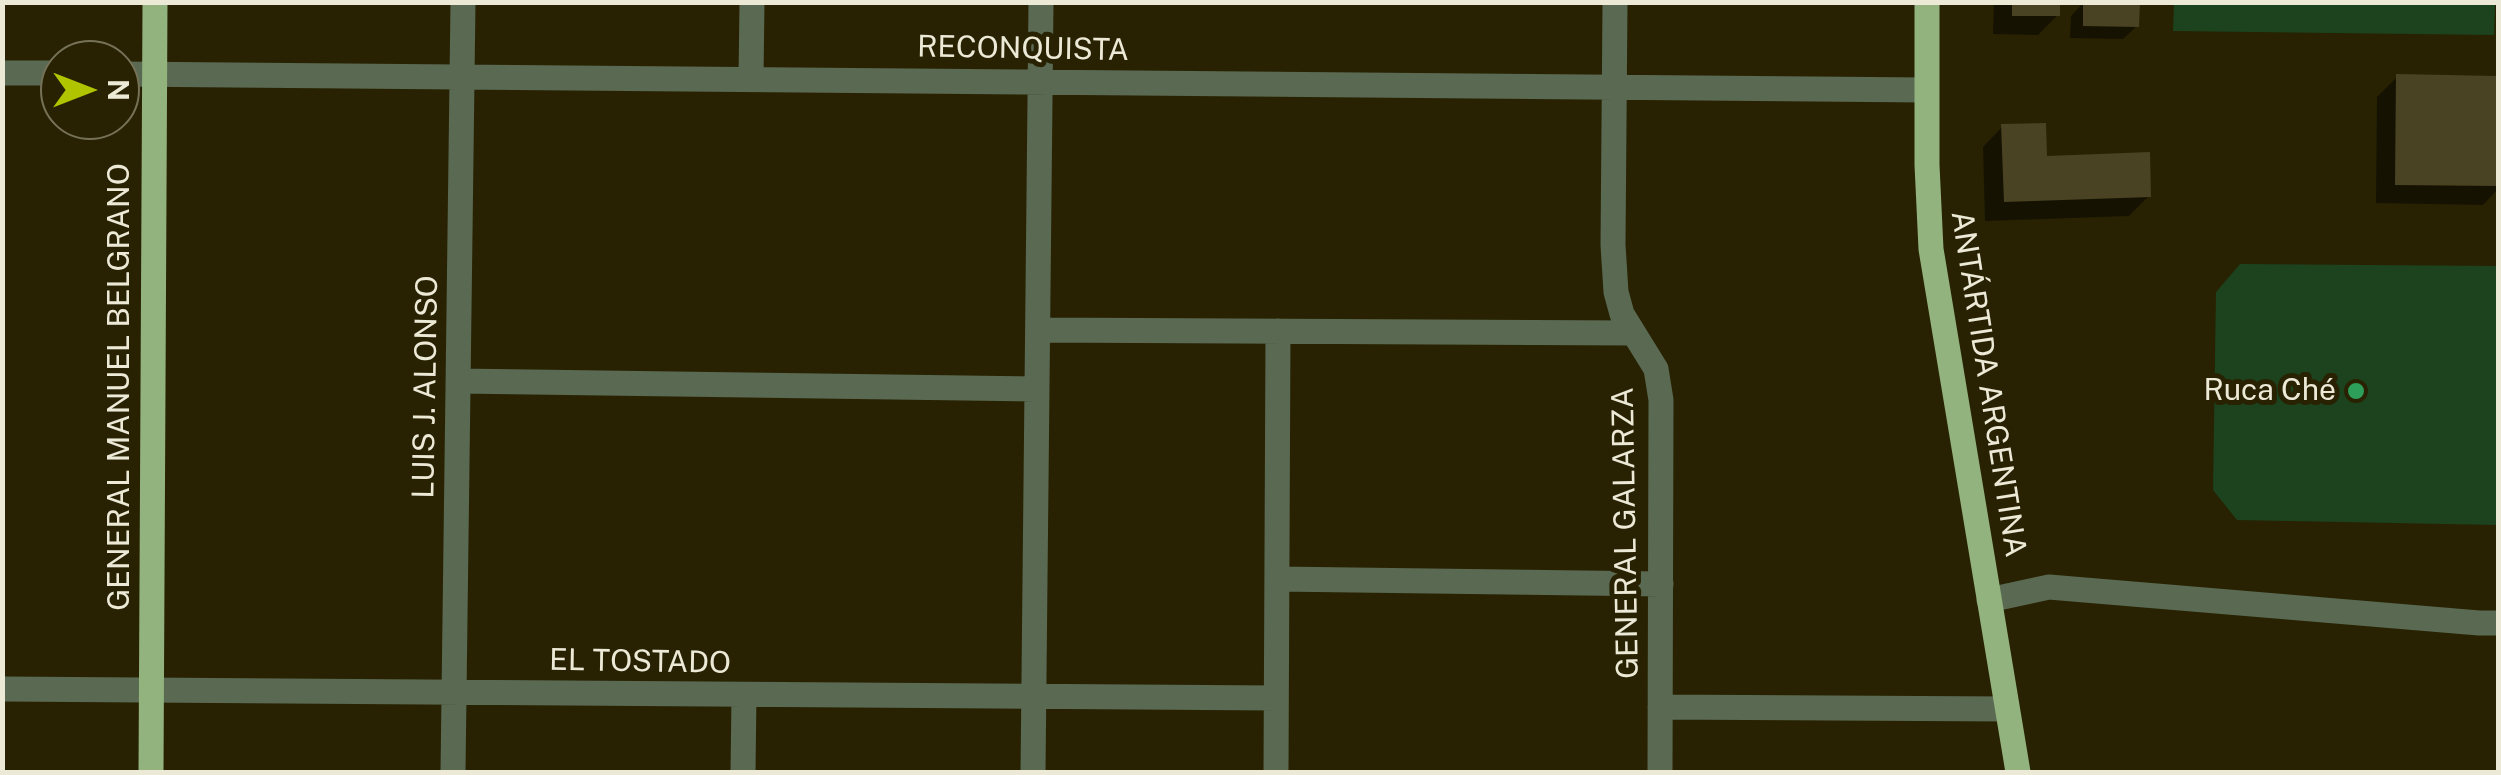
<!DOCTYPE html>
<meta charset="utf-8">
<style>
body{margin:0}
#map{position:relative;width:2501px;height:775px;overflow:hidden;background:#282203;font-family:"Public Sans",sans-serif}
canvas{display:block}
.frame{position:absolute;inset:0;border:5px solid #ece9d7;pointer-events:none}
.north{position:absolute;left:40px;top:40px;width:100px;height:100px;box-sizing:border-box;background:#282203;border:2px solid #767258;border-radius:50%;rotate:90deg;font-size:28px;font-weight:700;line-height:40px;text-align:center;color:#ece9d7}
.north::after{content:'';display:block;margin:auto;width:35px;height:45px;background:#b0c500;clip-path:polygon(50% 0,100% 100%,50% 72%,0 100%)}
</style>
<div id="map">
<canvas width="2501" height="775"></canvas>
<div class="frame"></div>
<div class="north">N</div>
</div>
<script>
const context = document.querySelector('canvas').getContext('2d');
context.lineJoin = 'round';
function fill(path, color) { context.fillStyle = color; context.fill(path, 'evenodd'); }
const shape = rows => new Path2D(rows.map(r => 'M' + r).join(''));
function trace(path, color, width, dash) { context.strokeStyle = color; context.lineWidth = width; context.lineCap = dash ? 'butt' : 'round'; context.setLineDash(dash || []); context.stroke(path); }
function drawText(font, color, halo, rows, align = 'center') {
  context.font = font + ' "Public Sans",sans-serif'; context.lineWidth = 10; context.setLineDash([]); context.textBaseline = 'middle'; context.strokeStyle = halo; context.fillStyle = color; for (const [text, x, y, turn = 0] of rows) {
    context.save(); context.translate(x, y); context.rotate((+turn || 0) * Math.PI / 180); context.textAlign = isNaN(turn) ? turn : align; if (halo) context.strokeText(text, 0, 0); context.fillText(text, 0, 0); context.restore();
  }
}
fill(shape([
 [2174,3,2495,3,2494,35,2173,31],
 [2240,264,2498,266,2498,525,2237,520,2213,490,2216,292]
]), '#1c431e');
fill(shape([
 [1994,2,2058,2,2058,15,2038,35,1993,34],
 [2084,2,2137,26,2123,39,2070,38,2071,16],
 [2397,77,2498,78,2498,189,2483,205,2376,203,2377,97],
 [2002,127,2045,158,2149,196,2129,216,1985,221,1983,147]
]), '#0007');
fill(shape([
 [2012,2,2060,2,2060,16,2012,16],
 [2083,2,2140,2,2139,27,2083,26],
 [2396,74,2498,76,2498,186,2395,185],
 [2046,123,2047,156,2150,152,2151,197,2004,202,2001,124]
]), '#494324');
trace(shape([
 [1615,2,1613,245,1616,292,1622,314,1656,369,1661,400,1660,772],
 [2,73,60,73],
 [120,74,1926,90],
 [751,79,752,2],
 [1038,330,1632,333],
 [458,381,1037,389],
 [1277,579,1661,584],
 [1989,600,2049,587,2479,623,2498,623],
 [2,689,1276,698],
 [1660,707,2007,709],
 [453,772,463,2],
 [743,772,744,695],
 [1033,772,1041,2],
 [1276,772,1278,331]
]), '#5a6951', 25);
trace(shape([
 [1927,2,1927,165,1931,249,2018,772],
 [151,772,155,2]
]), '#92b27e', 25);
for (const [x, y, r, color] of [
 [2356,391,10,"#2e9e5b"]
]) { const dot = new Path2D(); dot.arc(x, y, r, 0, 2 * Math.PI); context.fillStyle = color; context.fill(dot); trace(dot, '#282203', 4); }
drawText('30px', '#ece9d7', '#282203', [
 ["RECONQUISTA",1023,49,1],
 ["ANTÁRTIDA ARGENTINA",1988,384,81],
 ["GENERAL MANUEL BELGRANO",120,387,-90],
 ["LUIS J. ALONSO",426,387,-89],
 ["GENERAL GALARZA",1626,533,-91],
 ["EL TOSTADO",640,662,1]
]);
drawText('30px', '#ece9d7', '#282203', [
 ["Ruca Ché",2336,391]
], 'right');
</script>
